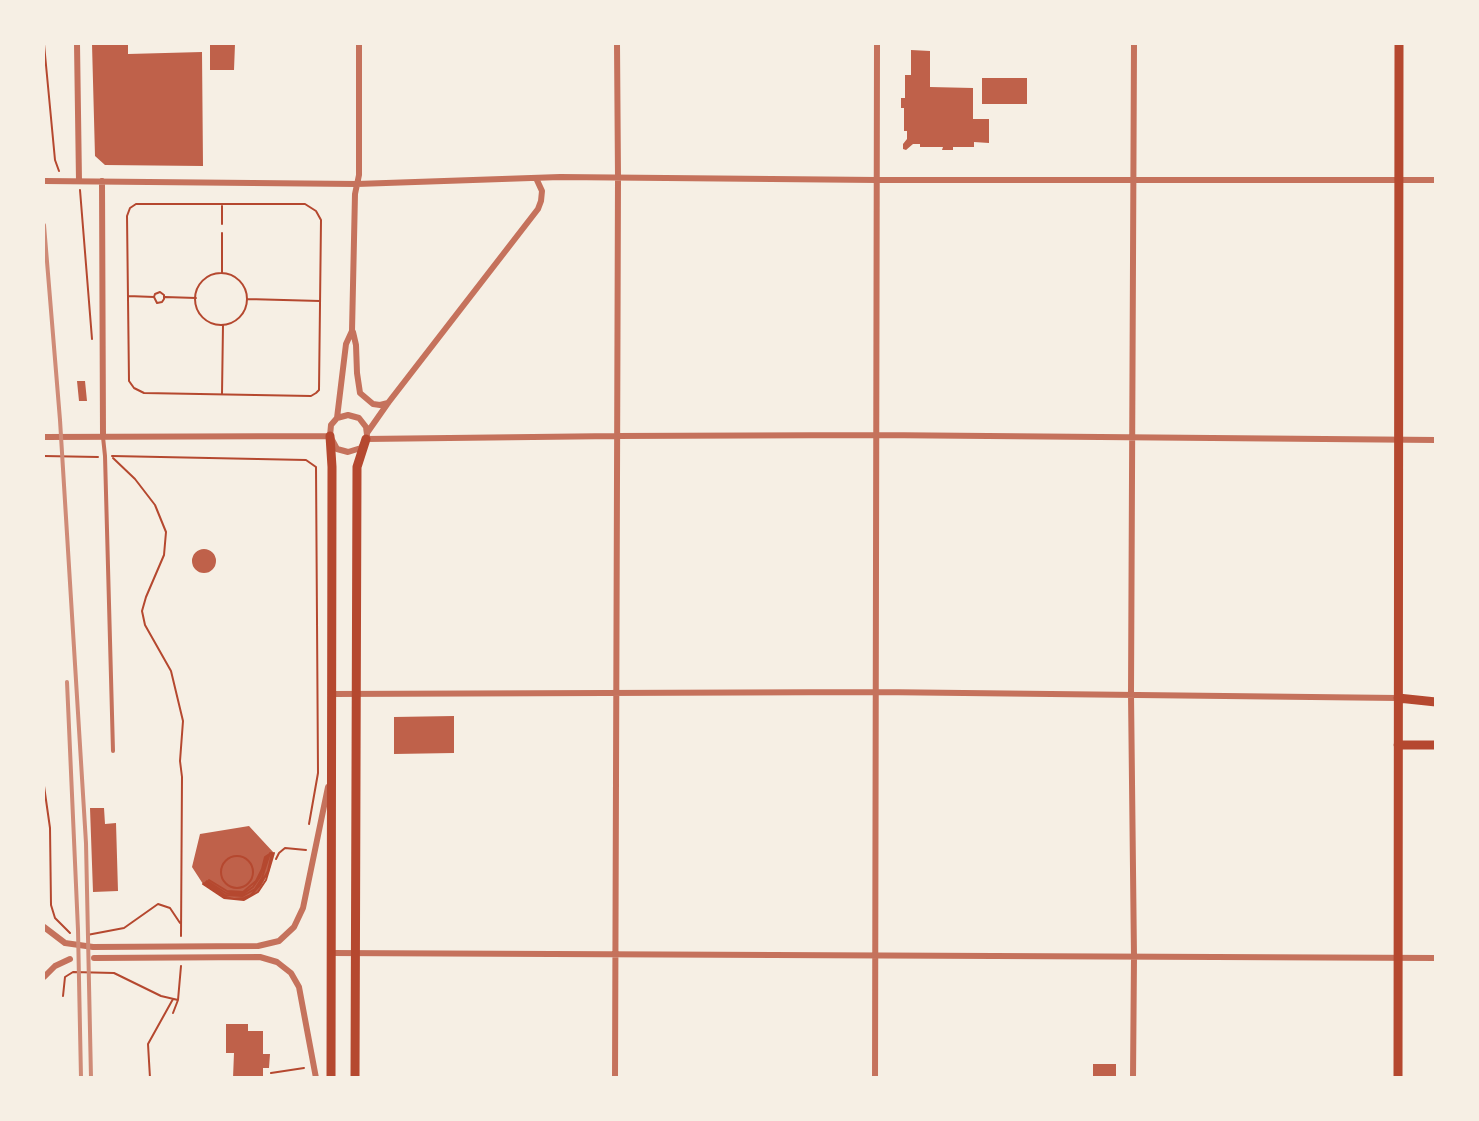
<!DOCTYPE html>
<style>
body{margin:0}
#map{position:relative;width:1479px;height:1121px;overflow:hidden;background:#f6efe4;font-family:Barlow,sans-serif}
canvas{display:block}
.frame{position:absolute;inset:0;border:45px solid #f6efe4;pointer-events:none}
</style>
<div id="map">
<canvas width="1479" height="1121"></canvas>
<div class="frame"></div>
</div>
<script>
const context = document.querySelector('canvas').getContext('2d');
context.lineJoin = 'round';
function fill(path, color) { context.fillStyle = color; context.fill(path, 'evenodd'); }
const shape = rows => new Path2D(rows.map(r => 'M' + r).join(''));
function trace(path, color, width, dash) { context.strokeStyle = color; context.lineWidth = width; context.lineCap = dash ? 'butt' : 'round'; context.setLineDash(dash || []); context.stroke(path); }
fill(shape([
 [92,44,128,44,128,54,202,52,203,166,105,165,95,156],
 [210,44,235,44,234,70,210,70],
 [911,50,930,51,930,87,973,88,973,119,989,119,989,143,974,142,974,147,953,147,953,150,942,150,943,147,920,147,920,144,913,144,906,150,903,149,903,144,907,139,907,131,904,131,904,108,901,108,901,98,905,98,905,75,911,75],
 [982,78,1027,78,1027,104,982,104],
 [77,381,85,381,87,401,79,401],
 '192 561a12 12 0 1 1 24 0a12 12 0 1 1-24 0Z',
 [454,716,454,753,394,754,394,717],
 [90,808,104,808,105,824,116,823,118,891,93,892],
 [249,826,274,853,269,872,258,892,244,900,224,898,203,884,192,867,200,834],
 [226,1024,248,1024,248,1031,263,1031,263,1054,270,1054,269,1068,263,1068,263,1078,233,1078,234,1053,226,1053],
 [1093,1064,1116,1064,1116,1078,1093,1078]
]), '#bf614a');
trace(shape([
 [44,44,55,160,59,171],
 [80,190,92,339],
 [136,204,305,204,316,211,321,220,319,390,316,393,311,396,144,393,134,388,129,381,127,216,130,208,136,204],
 [222,224,222,206],
 [222,233,222,273],
 '195 299a26 26 0 1 1 52 0a26 26 0 1 1-52 0Z',
 [128,296,154,297,155,294,160,292,164,295,164,299,162,302,157,303,154,297],
 [165,297,196,298],
 [247,299,320,301],
 [222,394,223,325],
 [44,456,98,457],
 [112,456,306,460,316,467,318,773,309,824],
 [113,458,135,479,155,505,166,532,164,555,146,597,142,611,145,625,171,671,183,721,180,761,182,777,181,936],
 [44,786,50,828,51,905,55,918,70,933],
 '221 872a16 16 0 1 1 32 0a16 16 0 1 1-32 0Z',
 [276,859,279,853,285,848,306,850],
 [209,880,227,891,243,892,256,881,262,869,265,857,271,853],
 [207,881,226,893,243,894,253,887,260,877,267,857],
 [206,882,225,895,243,896,255,889,262,878,270,853],
 [204,883,225,897,234,899,244,898,251,895,260,885,268,871,272,853],
 [203,884,224,898,244,900,258,892,266,880,274,853],
 [87,935,124,928,158,904,170,908,180,923],
 [63,996,65,977,73,972,114,973,161,996,178,1000],
 [173,1013,178,1000,181,966],
 [271,1073,304,1068],
 [150,1078,148,1044,173,999]
]), '#b5482f', 2);
trace(shape([
 [103,437,105,456,113,751]
]), '#c5725c', 4);
trace(shape([
 [77,44,79,181],
 [44,181,357,184,560,177,877,180,1436,180],
 [102,181,103,437],
 [353,332,356,345,357,373,360,393,373,404,380,405,388,403],
 [337,418,348,415,359,418,366,427,367,435],
 [367,433,388,403,538,209,541,201,542,191,536,178],
 [330,436,331,425,337,418,346,344,352,331,355,194,359,175,359,44],
 [44,437,330,436,337,449,348,452,361,448,366,439,616,436,876,435,1436,440],
 [332,694,877,692,1398,698],
 [44,927,65,943,93,947,258,946,279,941,294,927,303,908,328,787],
 [331,953,1436,958],
 [94,958,260,957,277,962,291,973,299,987,316,1078],
 [44,977,55,966,70,959],
 [615,1078,618,177,617,44],
 [875,1078,877,44],
 [1133,1078,1134,957,1131,694,1134,44]
]), '#c5725c', 6);
trace(shape([
 [330,436,332,467,331,1078],
 [1398,698,1436,702],
 [1398,745,1436,745],
 [355,1078,357,467,366,439],
 [1398,1078,1399,44]
]), '#b5482f', 9);
trace(shape([
 [44,225,60,420,86,843,91,1078],
 [67,682,78,930,81,1078]
]), '#cf8b77', 4);
</script>
